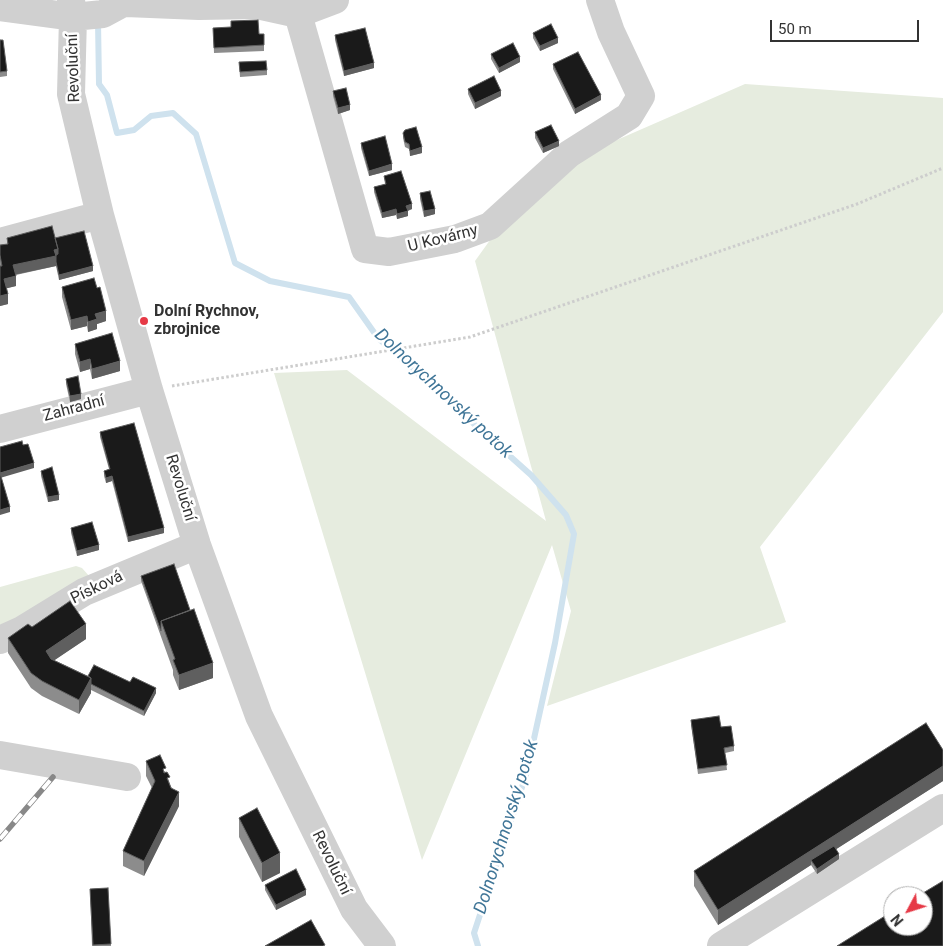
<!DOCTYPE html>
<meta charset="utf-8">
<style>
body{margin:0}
#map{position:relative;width:943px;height:946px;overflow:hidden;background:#fff;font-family:Roboto,sans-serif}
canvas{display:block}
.north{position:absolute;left:883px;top:886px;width:50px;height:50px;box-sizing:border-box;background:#fff;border:1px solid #adadad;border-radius:50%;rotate:230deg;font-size:14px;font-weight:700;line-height:20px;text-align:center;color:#333}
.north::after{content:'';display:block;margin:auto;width:18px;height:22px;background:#e63946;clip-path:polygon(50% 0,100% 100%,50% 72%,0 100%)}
.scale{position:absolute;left:770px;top:20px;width:149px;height:22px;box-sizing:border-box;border:2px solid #333;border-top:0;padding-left:6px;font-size:15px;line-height:18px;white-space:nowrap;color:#333;-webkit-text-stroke:4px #fff;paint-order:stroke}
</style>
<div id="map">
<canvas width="943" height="946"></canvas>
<div class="north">N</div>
<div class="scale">50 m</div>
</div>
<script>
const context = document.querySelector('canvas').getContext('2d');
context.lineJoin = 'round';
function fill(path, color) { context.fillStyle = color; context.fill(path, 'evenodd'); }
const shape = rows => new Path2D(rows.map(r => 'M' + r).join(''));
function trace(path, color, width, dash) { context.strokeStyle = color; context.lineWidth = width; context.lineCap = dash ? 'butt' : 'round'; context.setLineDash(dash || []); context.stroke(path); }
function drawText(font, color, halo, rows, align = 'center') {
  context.font = font + ' Roboto,sans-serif'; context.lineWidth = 5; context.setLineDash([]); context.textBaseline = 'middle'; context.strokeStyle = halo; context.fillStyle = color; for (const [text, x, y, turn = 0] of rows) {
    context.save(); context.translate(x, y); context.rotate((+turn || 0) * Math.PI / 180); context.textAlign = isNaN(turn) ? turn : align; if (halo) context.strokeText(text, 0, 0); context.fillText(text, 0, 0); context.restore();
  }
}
fill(shape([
 [745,84,943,98,943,312,760,547,786,622,547,706,571,611,552,545,422,860,274,373,347,370,546,521,475,261,498,229,571,160],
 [76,566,82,568,90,577,0,629,0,587]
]), '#e6ecdf');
trace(shape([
 [98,21,99,84,107,95,117,133,134,130,151,116,173,113,196,134,235,263,270,281,349,297,378,338,531,475,566,515,574,534,555,643,526,775,474,933,478,946]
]), '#cfe2ee', 6);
trace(shape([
 [172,386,470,337,857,204,943,168]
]), '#cdcdcd', 3, [2.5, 2.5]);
trace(shape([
 [71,0,73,17,71,94,100,215,149,390,197,545,259,716,354,909,382,946],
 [126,3,199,6,257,5,298,14,335,0],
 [0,7,73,17,103,14,129,0],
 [298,14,365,249,389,252,455,239,490,226,569,154,629,116,641,96,611,32,600,0],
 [0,242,100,215],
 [0,429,149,390],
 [0,640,22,630,84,592,197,545],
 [0,755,127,777],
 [721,946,943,808]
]), '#d0d0d0', 28);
const rail = shape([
 [0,839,53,777]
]);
trace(rail, '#888', 5.5);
trace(rail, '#fff', 4, [11]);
fill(shape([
 [213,28,259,34,264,45,264,51,214,53],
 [533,33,558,43,540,51,533,38],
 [335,35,374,68,344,76,335,40],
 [0,40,7,71,7,76,0,77],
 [491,54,520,62,499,73,491,59],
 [239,62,267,70,267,75,240,77],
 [553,64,601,100,575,114,553,69],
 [468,89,501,96,475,109,468,94],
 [333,91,350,110,338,114,333,96],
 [535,132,559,146,543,153,535,138],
 [403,133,422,153,410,156,409,149,405,147,403,138],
 [361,143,392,170,369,176,361,148],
 [384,176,412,209,408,211,408,216,397,219,396,215,382,218,374,192,374,187,385,184],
 [420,193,435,214,424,217,420,199],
 [7,238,55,238,93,271,59,280,56,266,16,275,16,286,7,288,8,304,0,306,0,245,7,244],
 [62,287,106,321,97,324,97,329,88,332,87,326,71,330,62,297],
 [75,344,120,371,92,379,90,369,80,372,75,354],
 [66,379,81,399,70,402,66,384],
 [100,432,164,533,128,542,112,481,106,483,104,476,104,471,109,469,100,437],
 [41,471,59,500,48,502,41,476],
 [71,528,99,550,77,556,71,533],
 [141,576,213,678,179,690,173,675,173,670,141,581],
 [32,627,86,639,54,660,88,676,130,682,156,693,144,716,91,690,91,693,79,714,42,696,31,688,8,653,8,638],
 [691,720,721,727,734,746,734,751,725,753,727,770,698,774,691,725],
 [943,750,943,781,836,849,839,859,817,874,811,865,718,925,694,886,694,871],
 [146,761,166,772,170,784,179,806,144,876,123,866,123,851,152,788,146,776],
 [239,818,280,873,262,882,239,837],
 [265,885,306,895,276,910,265,890],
 [108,888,111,946,92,946,90,889]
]), '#8c8c8c');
fill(shape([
 [558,38,558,43,540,51,540,46],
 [520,57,520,62,499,73,499,68],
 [374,63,374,68,344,76,344,71],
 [501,91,501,96,475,109,475,103],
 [601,95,601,100,575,114,575,109],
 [350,105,350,110,338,114,338,108],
 [559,141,559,146,543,153,543,148],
 [422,147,422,153,410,156,410,151],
 [392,164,392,170,369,176,369,171],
 [412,204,412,209,406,211,406,206],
 [396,209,396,215,382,218,382,213],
 [435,209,435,214,424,217,424,211],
 [408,211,408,216,397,219,397,214],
 [58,249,58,259,56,260,56,266,13,275,13,265],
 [93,266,93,271,59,280,59,275],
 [16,276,16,286,4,289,4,279],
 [8,294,8,304,0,306,0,296],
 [106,311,106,321,97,324,97,329,88,332,88,322,95,314],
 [87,316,87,326,71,330,71,320],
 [90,359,90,369,80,372,80,362],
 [120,361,120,371,92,379,92,369],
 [81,394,81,399,70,402,70,396],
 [34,463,34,468,0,478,0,473],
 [112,476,112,481,106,483,106,478],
 [59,495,59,500,48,502,48,497],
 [10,507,10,512,0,515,0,510],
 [164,528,164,533,128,542,128,537],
 [99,545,99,550,77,556,77,551],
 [86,624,86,639,46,666,46,651],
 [213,663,213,678,179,690,179,675],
 [91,678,91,693,79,714,79,700],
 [156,688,156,693,144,716,144,711],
 [943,766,943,781,813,864,811,860,811,865,718,925,718,910],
 [179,792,179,806,144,876,144,861],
 [280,853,280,873,262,882,262,863],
 [839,854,839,859,817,874,817,869],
 [306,890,306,895,276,910,276,905]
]), '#5f5f5f');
const building = shape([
 [258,20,259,34,264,34,264,45,214,48,213,28,231,27,231,21,258,20],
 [551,24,558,38,540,46,533,33,551,24],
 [365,28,374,63,344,71,335,35,365,28],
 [0,40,3,40,7,71,0,72,0,40],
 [513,43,520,57,499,68,491,54,513,43],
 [578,52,601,95,575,109,553,64,578,52],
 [266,61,267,70,240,72,239,62,266,61],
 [494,76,501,91,475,103,468,89,494,76],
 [346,88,350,105,338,108,333,91,346,88],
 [551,125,559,141,543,148,535,132,551,125],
 [416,127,422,147,410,151,409,144,405,142,403,133,405,130,416,127],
 [385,136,392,164,369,171,361,143,385,136],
 [401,171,412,204,406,206,408,211,397,214,396,209,382,213,374,187,386,184,384,176,401,171],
 [430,191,435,209,424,211,420,193,430,191],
 [52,226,58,249,54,250,56,256,13,265,16,276,4,279,8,294,0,296,0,266,2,266,0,255,0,245,8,244,7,238,52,226],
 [84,231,93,266,59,275,56,262,56,255,58,254,58,249,55,238,84,231],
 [94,278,97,288,100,287,106,311,95,314,97,319,88,322,87,316,71,320,62,287,94,278],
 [112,333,120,361,92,369,90,359,80,362,75,344,112,333],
 [78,376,81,394,70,396,66,379,78,376],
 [134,423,164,528,128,537,112,476,106,478,104,471,110,469,100,432,134,423],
 [22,441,23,445,28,444,34,463,0,473,0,447,22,441],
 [52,467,59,495,48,497,41,471,52,467],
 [0,473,10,507,0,510,0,473],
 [92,522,99,545,77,551,71,528,92,522],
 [174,564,190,610,161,621,161,631,141,576,174,564],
 [70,601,86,624,46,651,51,659,91,678,79,700,42,681,31,673,8,638,28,624,32,627,70,601],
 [194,609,213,663,179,675,173,660,175,659,161,621,194,609],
 [94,665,130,682,133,677,156,688,144,711,91,684,91,678,88,676,94,665],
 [719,716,721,727,731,726,734,746,724,748,727,765,698,769,691,720,719,716],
 [926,723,943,750,943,766,718,910,694,871,926,723],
 [160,755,166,768,163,769,164,773,167,772,170,777,167,778,171,788,179,792,144,861,123,851,155,781,146,761,160,755],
 [257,808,280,853,262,863,239,818,257,808],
 [834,846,839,854,817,869,811,860,834,846],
 [296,869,306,890,276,905,265,885,296,869],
 [943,881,943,946,837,946,893,911,893,926,923,926,923,896,918,896,943,881],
 [108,888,111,944,93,945,90,889,108,888],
 [311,920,325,945,323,946,265,946,311,920]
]);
fill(building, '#1a1a1a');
trace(building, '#5f5f5f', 1);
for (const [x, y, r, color] of [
 [144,321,5,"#e63946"]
]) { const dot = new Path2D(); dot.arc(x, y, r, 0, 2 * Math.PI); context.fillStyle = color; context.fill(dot); trace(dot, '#fff', 2); }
drawText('16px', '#333', '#fff', [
 ["Revoluční",74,68,-92],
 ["U Kovárny",443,239,-14],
 ["Zahradní",74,409,-15],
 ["Revoluční",180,488,73],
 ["Písková",97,588,-26],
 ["Revoluční",331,863,64]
]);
drawText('bold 16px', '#333', '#fff', [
 ["Dolní Rychnov,",154,312],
 ["zbrojnice",154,330]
], 'left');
drawText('italic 18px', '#3f7597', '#fff', [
 ["Dolnorychnovský potok",443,394,43],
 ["Dolnorychnovský potok",507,827,-73]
]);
</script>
